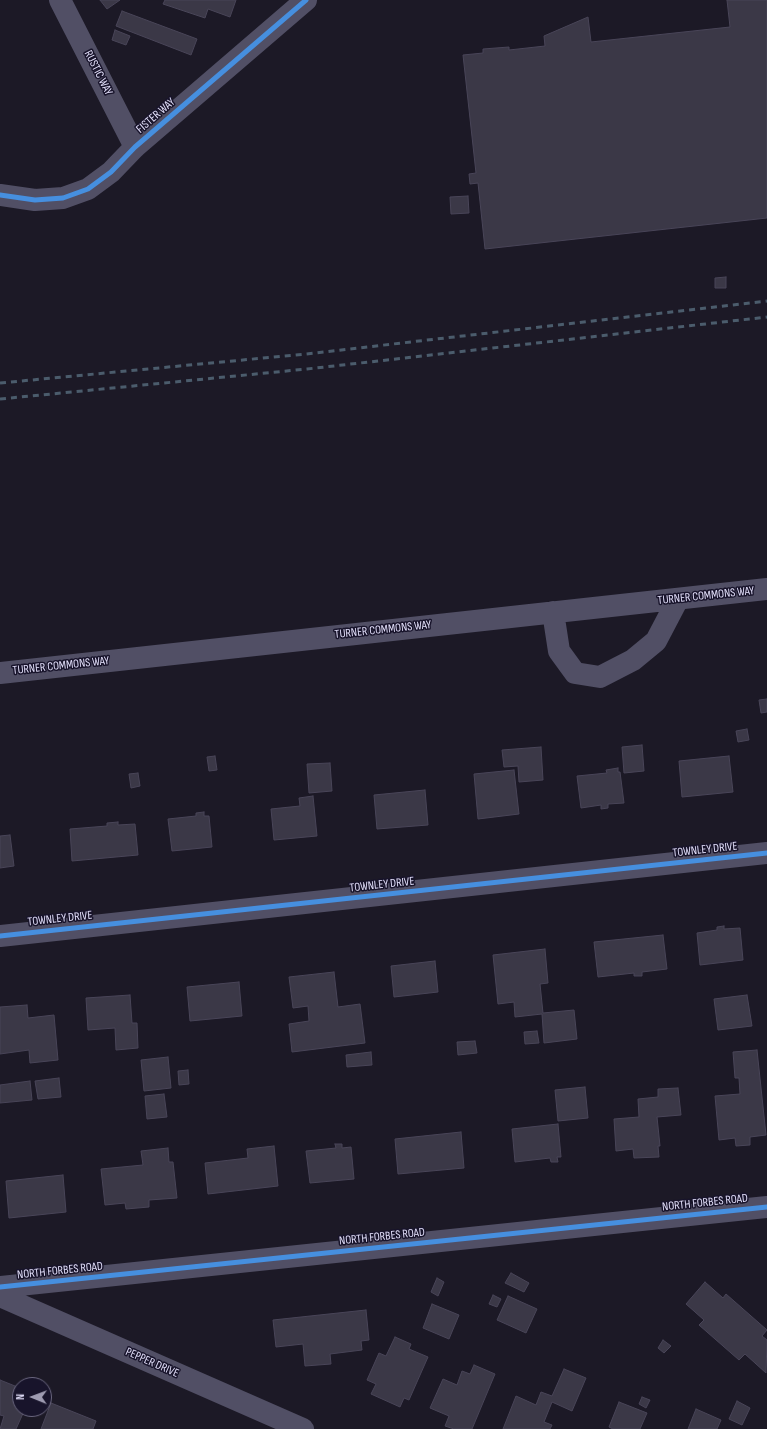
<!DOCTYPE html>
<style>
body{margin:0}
#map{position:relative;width:767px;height:1429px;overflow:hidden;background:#1c1926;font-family:"Sofia Sans Condensed",sans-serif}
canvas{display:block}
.north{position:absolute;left:12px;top:1377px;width:40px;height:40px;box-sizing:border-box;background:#18142b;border:1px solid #6a667f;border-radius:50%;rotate:271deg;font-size:11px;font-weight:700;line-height:16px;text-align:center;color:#e4e1fc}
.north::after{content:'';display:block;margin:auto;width:14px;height:18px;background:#9e9bb1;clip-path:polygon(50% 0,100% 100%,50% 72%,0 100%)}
</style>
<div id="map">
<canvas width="767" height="1429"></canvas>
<div class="north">N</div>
</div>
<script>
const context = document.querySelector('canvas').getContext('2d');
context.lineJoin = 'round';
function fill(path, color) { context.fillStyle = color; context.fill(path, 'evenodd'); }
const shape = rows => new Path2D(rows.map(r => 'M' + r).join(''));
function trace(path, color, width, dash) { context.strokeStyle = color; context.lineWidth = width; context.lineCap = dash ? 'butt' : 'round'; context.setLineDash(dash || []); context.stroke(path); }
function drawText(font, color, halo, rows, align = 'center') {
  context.font = font + ' "Sofia Sans Condensed",sans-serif'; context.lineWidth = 3; context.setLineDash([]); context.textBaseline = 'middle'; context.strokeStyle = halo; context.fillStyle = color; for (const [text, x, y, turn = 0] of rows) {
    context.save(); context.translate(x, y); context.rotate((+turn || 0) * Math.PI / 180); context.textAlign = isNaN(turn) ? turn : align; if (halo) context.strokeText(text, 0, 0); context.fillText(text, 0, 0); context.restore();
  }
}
const building = shape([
 [100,0,120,0,107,9,100,0],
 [165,0,236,0,230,17,208,9,205,18,163,4,165,0],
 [727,0,767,0,767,218,485,249,478,183,470,184,469,174,476,173,463,55,483,53,483,49,509,47,509,50,545,46,544,36,588,17,591,42,730,27,727,0],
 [122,11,197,39,191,55,116,26,122,11],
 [115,30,130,36,126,45,112,40,115,30],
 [468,196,469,213,451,214,450,197,468,196],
 [726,277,726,288,715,288,715,278,726,277],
 [767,699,767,712,761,713,759,700,767,699],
 [747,729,749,740,738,742,736,731,747,729],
 [642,745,644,771,624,773,622,747,642,745],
 [541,747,543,780,519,782,518,766,504,767,502,750,541,747],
 [215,756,217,770,209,771,207,757,215,756],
 [729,756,733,792,682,797,679,761,729,756],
 [330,763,332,791,309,793,307,764,330,763],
 [618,768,618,772,620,772,624,803,608,804,608,808,601,809,601,805,581,808,577,776,607,773,606,770,618,768],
 [514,770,519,814,478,819,474,774,514,770],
 [138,773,140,786,131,788,129,774,138,773],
 [425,790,428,825,377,829,374,795,425,790],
 [313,796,317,836,274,840,271,809,300,806,299,798,313,796],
 [204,812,204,816,209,816,212,847,172,851,168,819,196,816,196,813,204,812],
 [118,822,118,825,135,824,138,855,72,861,70,829,107,826,107,823,118,822],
 [10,835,14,866,0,868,0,836,10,835],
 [724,926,724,929,740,928,743,960,700,965,697,933,717,930,717,927,724,926],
 [663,935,667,969,642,972,642,976,634,976,634,973,598,977,594,942,663,935],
 [545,949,548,983,540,984,543,1013,574,1010,577,1039,544,1043,542,1014,515,1017,514,1002,498,1004,493,955,545,949],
 [435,961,438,992,394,997,391,966,435,961],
 [334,972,338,1007,360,1004,365,1043,292,1052,289,1024,309,1021,308,1006,293,1008,289,977,334,972],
 [239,982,242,1016,190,1021,187,987,239,982],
 [130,995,132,1023,137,1023,138,1048,116,1050,115,1028,88,1030,86,998,130,995],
 [747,995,752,1026,718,1030,714,999,747,995],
 [27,1005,28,1018,54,1015,58,1060,30,1063,29,1050,0,1054,0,1007,27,1005],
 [537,1031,539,1043,525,1044,524,1032,537,1031],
 [475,1041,477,1053,458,1055,457,1042,475,1041],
 [757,1050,766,1135,750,1137,750,1145,736,1146,735,1138,719,1140,715,1096,740,1094,739,1078,735,1078,733,1052,757,1050],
 [371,1052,372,1065,347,1067,346,1055,371,1052],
 [168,1057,171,1088,144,1091,141,1060,168,1057],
 [188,1070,189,1084,179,1085,178,1071,188,1070],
 [59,1078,61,1097,38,1099,35,1081,59,1078],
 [30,1081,32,1100,0,1103,0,1085,30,1081],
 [585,1087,588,1118,558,1121,555,1090,585,1087],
 [678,1088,681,1115,657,1117,660,1146,658,1146,659,1157,634,1158,633,1149,616,1151,614,1119,639,1117,638,1099,658,1097,658,1089,678,1088],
 [164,1094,167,1117,147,1119,145,1096,164,1094],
 [558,1124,561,1157,557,1157,558,1162,551,1162,550,1158,515,1162,512,1129,558,1124],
 [461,1132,464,1168,398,1174,395,1139,461,1132],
 [335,1144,342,1144,342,1148,351,1147,354,1179,310,1183,306,1151,336,1148,335,1144],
 [274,1146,278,1186,208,1194,205,1163,248,1158,247,1149,274,1146],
 [168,1148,169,1162,173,1162,177,1198,149,1200,149,1207,126,1209,125,1203,105,1205,101,1169,143,1165,141,1151,168,1148],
 [63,1175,66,1212,9,1218,6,1181,63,1175],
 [511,1273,529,1283,524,1292,505,1283,511,1273],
 [437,1278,444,1282,438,1296,431,1292,437,1278],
 [705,1282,723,1298,726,1294,767,1330,762,1336,767,1340,766,1373,745,1354,739,1360,699,1325,704,1320,686,1304,705,1282],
 [493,1295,501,1299,497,1307,489,1304,493,1295],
 [508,1296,537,1309,526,1333,497,1320,508,1296],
 [432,1304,459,1315,449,1339,423,1328,432,1304],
 [366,1310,369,1340,361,1341,362,1350,330,1354,331,1364,305,1366,303,1344,276,1347,273,1320,366,1310],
 [395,1337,411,1344,409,1349,428,1357,409,1400,404,1398,400,1407,371,1394,376,1384,367,1380,379,1353,386,1356,395,1337],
 [663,1340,671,1346,664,1353,658,1348,663,1340],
 [474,1365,495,1374,472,1429,454,1429,445,1426,449,1416,430,1408,443,1379,457,1385,462,1371,470,1374,474,1365],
 [564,1369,586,1378,572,1411,552,1402,544,1422,552,1425,550,1429,503,1429,516,1396,536,1405,541,1392,552,1396,564,1369],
 [0,1380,20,1388,20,1409,25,1409,16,1429,0,1429,4,1416,0,1415,0,1380],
 [642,1397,650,1400,646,1408,639,1404,642,1397],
 [737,1401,750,1408,742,1425,729,1419,737,1401],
 [619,1402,647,1413,640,1429,613,1429,609,1427,619,1402],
 [51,1403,96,1421,93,1429,41,1429,51,1403],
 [696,1409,721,1420,717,1429,688,1429,696,1409]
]);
fill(building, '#3b3847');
trace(building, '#494558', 1);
trace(shape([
 [60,0,135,147],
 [0,195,35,200,63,198,88,189,111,172,135,147,306,0],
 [553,612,559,651,575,673,600,677,633,660,656,641,678,599],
 [0,673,767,589],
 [0,936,767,853],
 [0,1287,767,1207],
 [0,1296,303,1429]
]), '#514f65', 22);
trace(shape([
 [0,383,306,354,767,301],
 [0,399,307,369,767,317]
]), '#4b5c6c', 3, [6, 5]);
trace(shape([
 [0,195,35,200,63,198,88,189,111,172,135,147,306,0],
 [0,936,767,853],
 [0,1287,767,1207]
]), '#468fdf', 5);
drawText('12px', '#e4e1fc', '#18142b', [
 ["RUSTIC WAY",98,73,63],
 ["FISTER WAY",156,116,-41],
 ["TURNER COMMONS WAY",706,596,-6],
 ["TURNER COMMONS WAY",383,630,-6],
 ["TURNER COMMONS WAY",61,666,-6],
 ["TOWNLEY DRIVE",705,850,-6],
 ["TOWNLEY DRIVE",382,885,-6],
 ["TOWNLEY DRIVE",60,919,-6],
 ["NORTH FORBES ROAD",705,1203,-6],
 ["NORTH FORBES ROAD",382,1237,-6],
 ["NORTH FORBES ROAD",60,1271,-6],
 ["PEPPER DRIVE",152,1363,24]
]);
</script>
